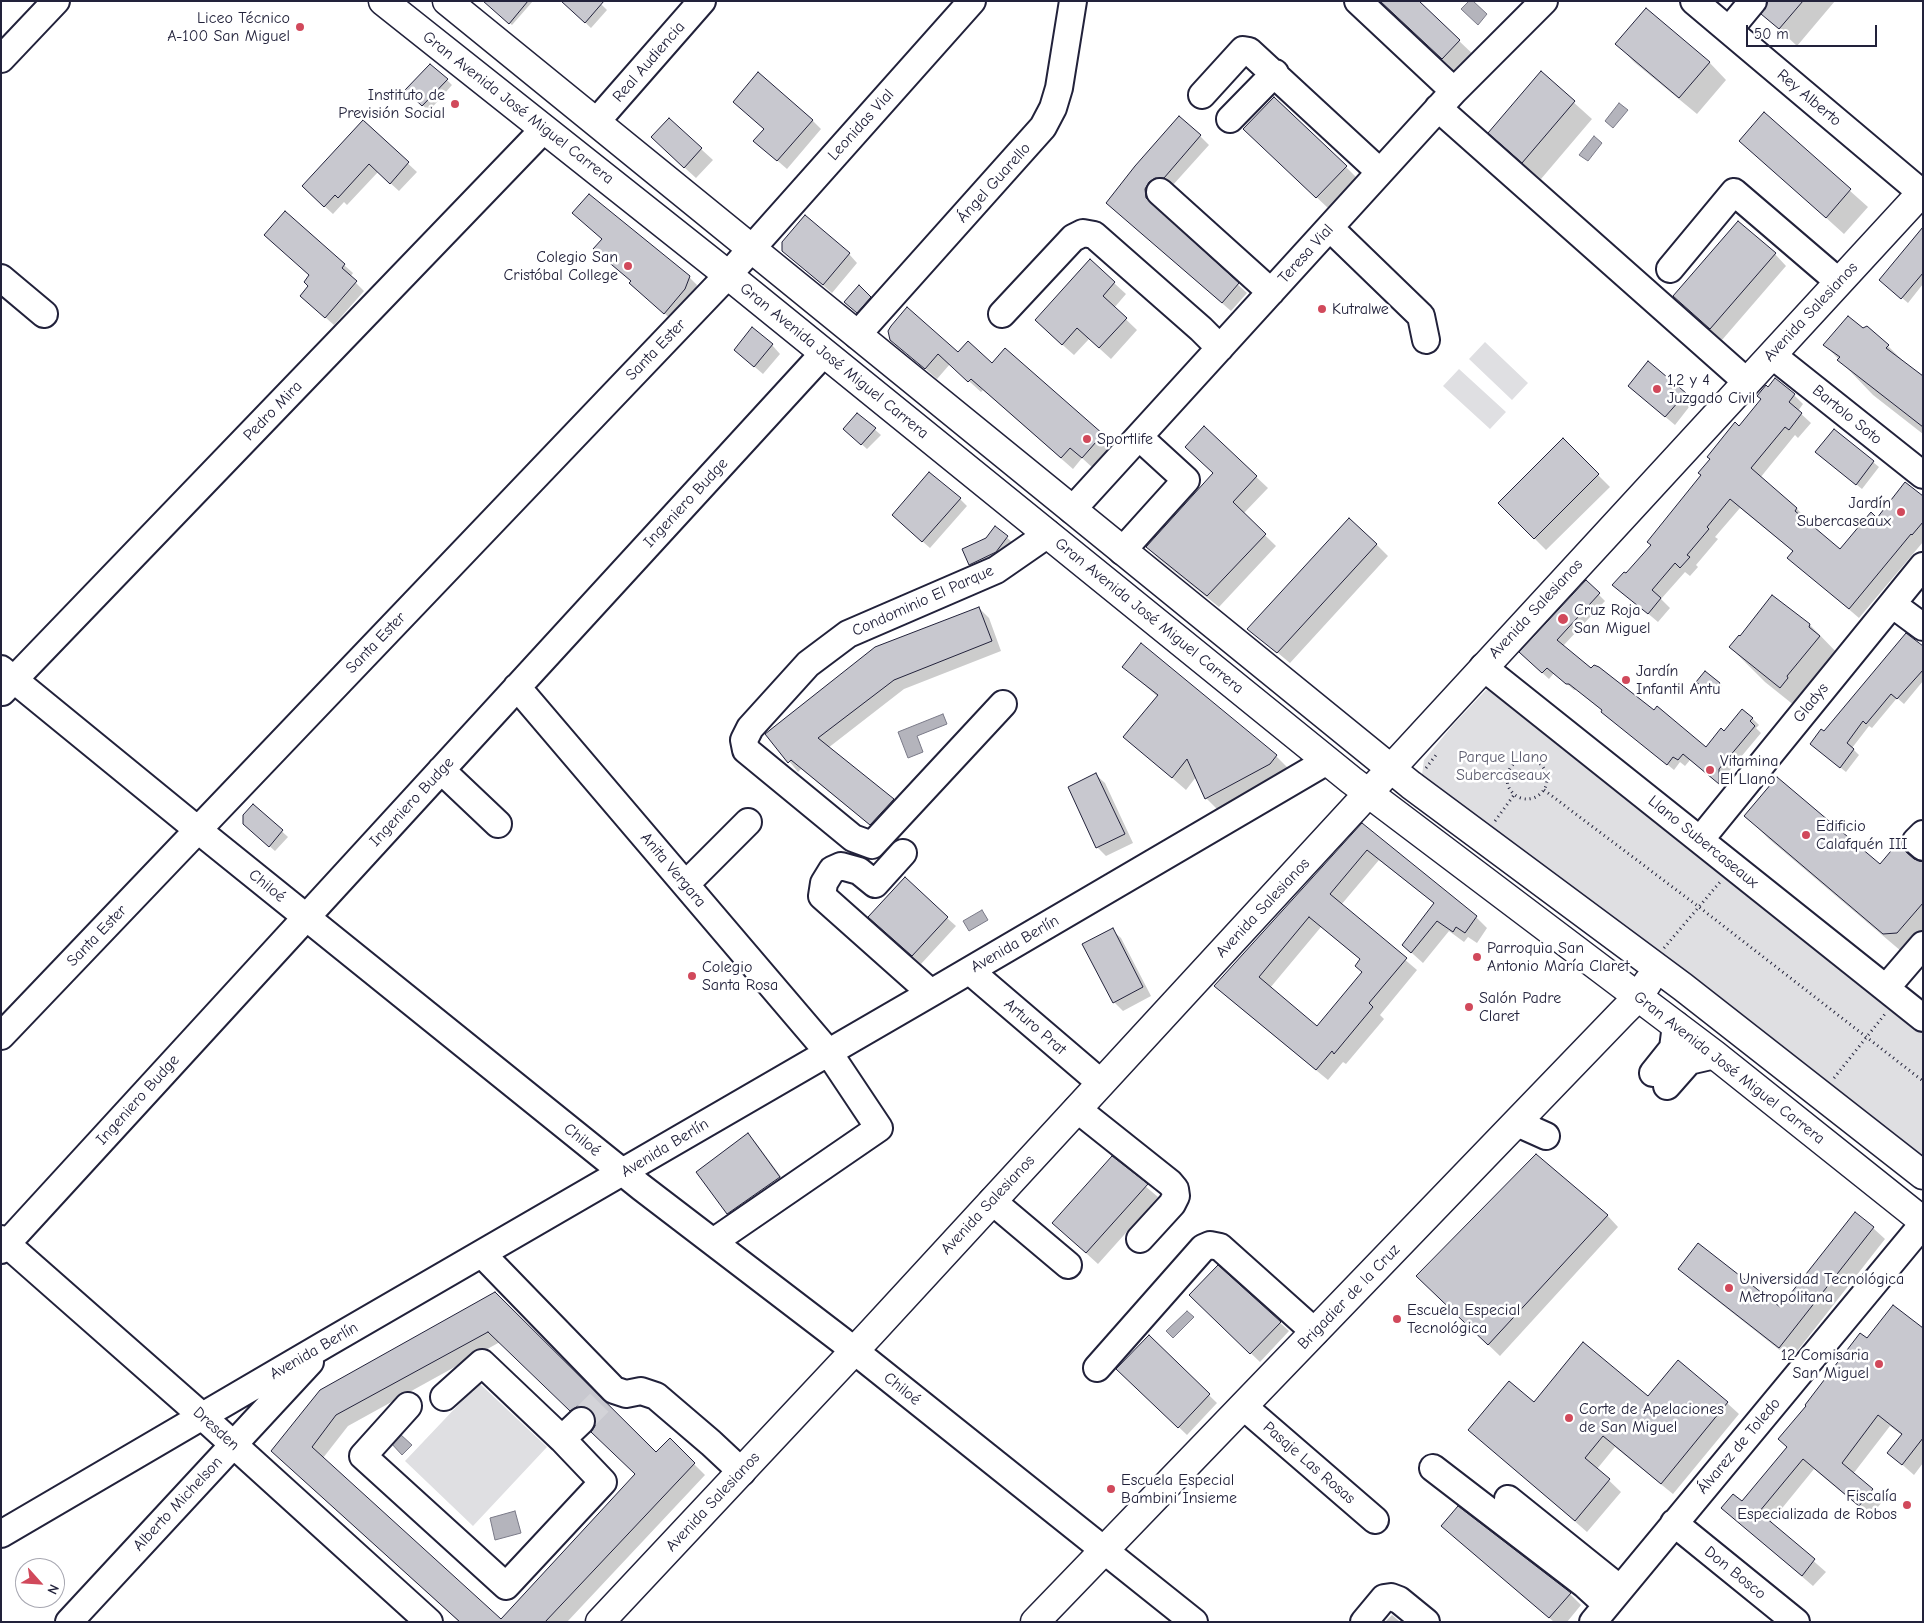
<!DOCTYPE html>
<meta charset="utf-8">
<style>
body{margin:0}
#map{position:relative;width:1924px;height:1623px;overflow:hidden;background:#fff;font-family:"Comic Neue",sans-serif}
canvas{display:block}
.frame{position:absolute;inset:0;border:2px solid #22223b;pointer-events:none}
.north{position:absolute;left:15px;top:1558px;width:50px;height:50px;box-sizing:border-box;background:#fff;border:1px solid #a7a7b1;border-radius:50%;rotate:116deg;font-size:14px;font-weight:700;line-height:20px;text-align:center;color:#22223b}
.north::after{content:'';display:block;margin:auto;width:18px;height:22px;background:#d1495b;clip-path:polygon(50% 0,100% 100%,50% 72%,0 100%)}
.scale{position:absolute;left:1746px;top:25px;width:131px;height:22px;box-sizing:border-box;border:2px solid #22223b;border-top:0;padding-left:6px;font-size:15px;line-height:18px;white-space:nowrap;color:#22223b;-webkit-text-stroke:4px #fff;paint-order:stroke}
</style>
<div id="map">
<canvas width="1924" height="1623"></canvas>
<div class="frame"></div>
<div class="north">N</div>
<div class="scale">50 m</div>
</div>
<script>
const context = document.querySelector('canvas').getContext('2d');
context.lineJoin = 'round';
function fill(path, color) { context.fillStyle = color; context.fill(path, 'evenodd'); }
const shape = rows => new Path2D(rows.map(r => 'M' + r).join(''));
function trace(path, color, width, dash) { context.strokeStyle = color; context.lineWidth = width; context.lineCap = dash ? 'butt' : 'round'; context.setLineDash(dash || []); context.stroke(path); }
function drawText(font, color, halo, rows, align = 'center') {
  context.font = font + ' "Comic Neue",sans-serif'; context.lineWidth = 5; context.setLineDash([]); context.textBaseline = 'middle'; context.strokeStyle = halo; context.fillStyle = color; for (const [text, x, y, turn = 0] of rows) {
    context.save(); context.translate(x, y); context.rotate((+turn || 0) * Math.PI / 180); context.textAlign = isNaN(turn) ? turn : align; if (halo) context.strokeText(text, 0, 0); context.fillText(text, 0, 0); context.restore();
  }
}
fill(shape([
 [1485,342,1528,383,1512,400,1469,359],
 [1459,369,1506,412,1490,429,1443,386],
 [1486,690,1500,691,1923,1028,1923,1161,1422,775,1424,760,1453,725],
 [479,1383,547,1447,473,1526,405,1461]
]), '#dfdfe2');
const water = shape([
 [1469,1,1473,1,1487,14,1478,25,1461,9,1469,1],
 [1619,103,1628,110,1613,128,1605,121,1619,103],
 [1594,136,1602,143,1588,161,1579,155,1594,136],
 [943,714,947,724,917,736,923,752,908,758,898,732,943,714],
 [982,910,988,920,969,931,963,921,982,910],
 [1187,1311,1194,1317,1173,1338,1166,1331,1187,1311],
 [400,1434,412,1445,402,1455,391,1443,400,1434],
 [515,1511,521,1533,495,1540,490,1518,515,1511]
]);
fill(water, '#b4b4bc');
trace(water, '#7a7a88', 1);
fill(shape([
 [498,1,533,1,512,25,492,8],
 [598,1,607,10,591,28,567,5],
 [1372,1,1417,1,1477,58,1460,76,1387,7],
 [1768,1,1835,1,1797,46,1763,14],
 [1617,44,1709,62,1726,80,1697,114,1634,62],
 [1541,73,1592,119,1541,179,1507,150],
 [447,80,452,85,429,111,412,96],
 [734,102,812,120,821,129,787,169,764,149,765,130],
 [1764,114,1868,207,1844,234,1741,141],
 [363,122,417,172,399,191,378,172,347,205,344,202,333,214,312,195],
 [1200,136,1209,145,1172,186,1153,198,1154,207,1247,293,1231,311,1116,211],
 [1257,141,1346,167,1357,178,1329,209],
 [664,149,701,149,713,160,696,178],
 [285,213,344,265,353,273,350,277,364,291,334,325,310,304,311,276],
 [1923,226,1923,284,1908,303,1881,280],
 [603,239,689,277,697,285,693,297,673,321,639,291],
 [783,251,849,254,857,263,832,293],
 [1775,254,1786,266,1722,340,1686,308],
 [1114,283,1126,294,1114,308,1137,330,1111,359,1089,339,1074,355,1048,332],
 [859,287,876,303,863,317,851,307],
 [892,340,958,354,992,365,1005,349,1114,446,1094,469,1082,458,1073,469,983,390,981,392,950,364,937,379],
 [772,345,780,354,763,374,735,350],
 [1825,345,1888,346,1911,369,1921,376,1923,374,1923,434,1873,395],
 [1638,394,1685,394,1693,402,1675,425],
 [1794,395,1803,404,1798,411,1811,423,1798,438,1795,435,1760,478,1797,509,1806,518,1804,520,1841,551,1877,519,1923,498,1923,542,1859,618,1789,558,1794,552,1740,508,1715,537,1718,539,1696,565,1698,567,1690,576,1685,572,1661,599,1670,608,1658,622,1614,585,1626,575,1652,545,1739,427],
 [858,415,881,435,867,449,850,434],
 [1204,428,1268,488,1243,514,1276,546,1219,607,1159,559,1147,547,1215,474],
 [1834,430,1879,467,1862,489,1822,457],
 [1563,440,1610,487,1546,550,1499,503],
 [960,499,967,506,930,548,900,522],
 [996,528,1013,543,976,570,970,564,963,550,987,539],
 [1376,544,1388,556,1290,663,1249,629],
 [1586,582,1605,601,1563,646,1591,670,1706,749,1724,732,1752,718,1759,725,1756,728,1761,733,1725,776,1725,788,1690,760,1685,766,1680,762,1674,770,1577,690,1574,690,1554,673,1549,679,1527,659],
 [1772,596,1810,625,1844,660,1820,712,1822,713,1815,722,1765,682,1730,647,1741,638],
 [979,608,989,618,1001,651,904,689,828,748,903,810,881,834,801,769,798,772,767,734],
 [1923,648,1923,681,1904,704,1897,698,1872,728,1869,726,1852,748,1859,755,1846,772,1817,749,1825,733],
 [1124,667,1276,756,1289,769,1219,811,1206,798,1196,777,1186,790,1125,737,1158,697],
 [1706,673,1722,686,1714,696,1700,684],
 [1096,775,1105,783,1133,843,1106,856,1097,847],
 [253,805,288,837,275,851,250,829],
 [1746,816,1881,866,1901,841,1923,862,1923,953,1908,957,1769,839],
 [1362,825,1476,917,1487,928,1477,943,1468,937,1464,942,1449,931,1423,963,1403,945,1435,904,1379,860,1341,905,1417,970,1380,1015,1384,1019,1346,1064,1343,1062,1328,1080,1227,997,1216,986],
 [1321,927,1361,960,1363,972,1317,1028,1270,988],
 [947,918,956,926,921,964,879,925],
 [1112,930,1121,938,1151,996,1123,1011,1114,1002],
 [748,1135,756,1143,788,1186,736,1222,728,1214,698,1172],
 [1112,1158,1158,1197,1098,1264,1065,1234],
 [1607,1215,1618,1227,1500,1356,1429,1288],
 [1873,1228,1885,1239,1791,1359,1691,1280,1680,1269,1780,1309],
 [1218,1267,1289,1331,1260,1362,1190,1295],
 [495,1294,657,1454,670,1440,705,1475,567,1622,459,1622,284,1462,321,1391],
 [500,1342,582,1422,590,1417,597,1418,596,1426,637,1474,501,1621,323,1458,348,1426],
 [1923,1330,1923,1463,1914,1475,1889,1453,1903,1436,1890,1426,1853,1474,1883,1501,1870,1516,1814,1469,1770,1523,1826,1572,1813,1586,1722,1508,1742,1503,1788,1448,1867,1340],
 [1149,1337,1217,1403,1187,1435,1118,1369],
 [1648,1398,1727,1403,1739,1414,1673,1494,1615,1447,1597,1469,1621,1492,1587,1532,1470,1430],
 [1443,1526,1570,1594,1581,1605,1567,1622,1554,1622],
 [1392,1615,1400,1622,1385,1622]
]), '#0003');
const building = shape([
 [483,1,528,1,509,24,483,1],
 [561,1,604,1,585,23,561,1],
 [1380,1,1419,1,1460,40,1442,59,1380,1],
 [1768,1,1803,1,1779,29,1761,14,1768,1],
 [1646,8,1710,62,1679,98,1615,44,1646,8],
 [430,64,448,79,422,106,405,90,430,64],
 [1541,71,1575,101,1522,163,1488,133,1541,71],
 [758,72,813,120,777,161,753,141,764,129,733,102,758,72],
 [1274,97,1347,166,1316,198,1243,129,1274,97],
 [1764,112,1851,189,1826,218,1739,141,1764,112],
 [1179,116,1201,135,1164,178,1155,178,1149,182,1145,189,1146,198,1239,283,1222,303,1106,203,1135,166,1179,116],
 [669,118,702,148,684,168,651,137,669,118],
 [363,120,409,162,390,184,369,164,338,198,335,195,324,207,302,186,363,120],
 [589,194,690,276,685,289,664,314,629,283,631,281,593,249,602,239,572,213,589,194],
 [285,211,345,264,342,268,357,281,325,318,300,296,308,286,304,282,309,275,264,235,285,211],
 [805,215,850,253,823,285,782,251,782,242,805,215],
 [1738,221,1776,253,1710,329,1673,296,1738,221],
 [1923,227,1923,273,1901,299,1879,280,1923,227],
 [1090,259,1115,282,1103,296,1127,318,1099,348,1077,328,1062,345,1035,320,1090,259],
 [859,285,871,297,857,313,844,302,859,285],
 [907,307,958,352,968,341,992,363,1005,348,1103,434,1082,458,1070,448,1061,458,971,379,968,382,938,354,925,369,890,340,888,331,891,326,907,307],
 [1848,316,1863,328,1867,326,1889,345,1886,348,1923,376,1923,427,1837,360,1840,357,1823,345,1848,316],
 [752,327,773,344,754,367,734,350,752,327],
 [1648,361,1686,393,1665,417,1628,386,1648,361],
 [1775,378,1795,394,1789,402,1802,413,1789,430,1785,427,1751,468,1797,508,1795,511,1840,549,1871,512,1877,518,1905,482,1923,496,1923,522,1912,535,1911,534,1849,609,1787,558,1793,551,1730,499,1707,527,1709,529,1687,555,1690,557,1680,568,1675,563,1652,590,1661,598,1648,614,1612,585,1624,572,1626,573,1651,545,1647,542,1701,475,1698,473,1710,459,1707,457,1735,422,1739,426,1761,399,1757,396,1766,385,1768,387,1775,378],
 [857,413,876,428,861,445,843,429,857,413],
 [1204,426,1257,476,1233,502,1266,534,1207,596,1146,547,1213,473,1185,447,1204,426],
 [1834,429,1874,461,1856,485,1815,452,1834,429],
 [1563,438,1599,474,1534,539,1498,503,1563,438],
 [929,472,961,498,922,542,892,515,929,472],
 [1349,518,1377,544,1277,653,1247,629,1349,518],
 [995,526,1008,536,996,552,969,565,962,549,986,538,995,526],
 [1586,580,1600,593,1557,640,1591,668,1594,665,1599,667,1654,710,1657,706,1706,747,1721,728,1724,731,1742,709,1753,718,1750,721,1755,726,1719,769,1719,784,1683,754,1678,760,1673,757,1667,765,1601,712,1602,710,1569,684,1566,684,1547,668,1542,673,1519,652,1586,580],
 [1772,595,1810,624,1809,627,1820,636,1787,676,1788,678,1780,688,1729,647,1739,635,1740,636,1772,595],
 [979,607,992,641,894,680,818,738,894,799,870,825,791,760,788,763,765,734,875,647,979,607],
 [1906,633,1923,646,1923,670,1897,699,1891,694,1866,724,1863,721,1847,743,1854,749,1840,768,1810,744,1821,729,1824,731,1906,633],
 [1141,643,1277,755,1270,764,1205,799,1187,759,1172,778,1123,737,1158,695,1122,667,1141,643],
 [1705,671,1720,683,1712,694,1696,682,1705,671],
 [1096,773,1125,834,1096,848,1068,787,1096,773],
 [1777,777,1880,864,1901,839,1902,846,1906,852,1914,859,1923,862,1923,903,1897,933,1883,934,1744,816,1777,777],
 [253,804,283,830,269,847,243,824,243,815,253,804],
 [1362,823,1477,916,1465,933,1456,927,1453,932,1437,921,1411,953,1402,945,1434,903,1367,850,1330,894,1407,958,1369,1003,1373,1007,1334,1054,1332,1051,1316,1070,1214,986,1362,823],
 [1309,917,1360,959,1355,966,1362,972,1317,1026,1259,977,1309,917],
 [905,877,948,917,912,956,868,917,905,877],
 [1113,928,1143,987,1113,1003,1082,944,1113,928],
 [748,1133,780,1177,727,1214,696,1172,748,1133],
 [1536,1154,1608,1215,1488,1345,1416,1276,1536,1154],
 [1112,1156,1148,1184,1086,1253,1052,1223,1112,1156],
 [1855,1212,1874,1227,1779,1348,1678,1269,1698,1243,1780,1307,1855,1212],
 [1218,1265,1281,1322,1250,1354,1189,1295,1218,1265],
 [495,1292,656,1452,670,1438,695,1463,545,1622,460,1622,271,1451,320,1390,495,1292],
 [488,1332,570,1411,578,1406,586,1407,592,1410,596,1418,595,1426,591,1432,635,1474,501,1619,312,1447,336,1415,488,1332],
 [1893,1305,1923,1328,1923,1438,1902,1465,1887,1453,1902,1434,1878,1415,1842,1463,1873,1489,1859,1506,1803,1459,1759,1512,1815,1559,1802,1576,1721,1508,1733,1494,1742,1501,1787,1447,1778,1439,1806,1406,1805,1405,1860,1333,1867,1338,1893,1305],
 [1149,1335,1210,1394,1178,1428,1116,1369,1149,1335],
 [1583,1342,1648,1396,1678,1360,1728,1402,1661,1484,1603,1436,1585,1458,1610,1479,1575,1521,1468,1430,1509,1381,1534,1402,1583,1342],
 [1458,1506,1571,1593,1549,1618,1441,1526,1458,1506]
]);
fill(building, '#c8c8cf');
trace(building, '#22223b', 1);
trace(shape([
 [581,1421,603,1399]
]), '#d3d3d8', 26, [26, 13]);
const minor = shape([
 [1358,1,1454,91],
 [1694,1,1923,194],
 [1729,30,1753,1],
 [1,59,56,1],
 [1202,95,1243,50,1249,51,1380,172],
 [1438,108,1747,382],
 [1230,119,1275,73],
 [596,122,702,1],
 [1160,192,1271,292],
 [1330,228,1421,316,1426,340],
 [1670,269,1734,192,1839,282],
 [1,278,44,314],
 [1002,314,1073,238,1083,233,1094,235,1201,329,1220,348],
 [857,335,1043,127,1053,108,1059,88,1073,1],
 [1772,355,1923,475],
 [1072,510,1454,91,1544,1],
 [1122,551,1186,480,1139,437],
 [1892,604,1923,627],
 [1483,667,1923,1018],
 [1,669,198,830,641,1187,841,1340,1194,1622],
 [517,687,829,1053,879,1128,713,1242],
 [2,692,544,129],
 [1003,704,872,845,853,838,746,750,744,740,750,728,808,664,848,634,996,570,1048,534],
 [441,770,498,824],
 [1923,834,1916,841,1923,847],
 [1700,840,1923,566],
 [903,853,875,884,859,871,841,866,832,870,824,883,822,896,931,993],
 [686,884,748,822],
 [970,971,1101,1083],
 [1886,988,1923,945],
 [1,1036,728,275,972,1],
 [1653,1073,1673,1048,1676,1025],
 [1667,1086,1689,1061,1715,1055],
 [1077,1109,1170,1183,1175,1189,1176,1196,1172,1204,1140,1239],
 [1517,1123,1546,1136],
 [992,1201,1068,1265],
 [1,1239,202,1416,429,1622],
 [1,1250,823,354],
 [482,1254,614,1390,626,1394,641,1391,656,1396,711,1443,742,1472],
 [1097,1368,1203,1248,1210,1245,1220,1247,1315,1332],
 [444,1397,482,1363,562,1439],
 [408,1406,363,1456,506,1586,603,1482,562,1439,581,1421],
 [1243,1406,1375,1520],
 [1433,1468,1584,1584,1607,1605],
 [1508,1499,1620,1589],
 [1674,1523,1796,1622],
 [1,1534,329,1342,931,993,1327,761],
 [69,1622,310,1362],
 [1364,1622,1384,1598,1391,1597,1399,1600,1426,1622],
 [1593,1622,1923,1224]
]);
const major = shape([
 [383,1,728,275,1351,780,1715,1055,1923,1221],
 [447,1,1411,785,1683,987,1923,1175],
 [600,1622,871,1333,1923,191],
 [1035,1622,1622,1013,1638,997,1648,982]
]);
trace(minor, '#22223b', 30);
trace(major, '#22223b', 31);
trace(shape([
 '1507 779a20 20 0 1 1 40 0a20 20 0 1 1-40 0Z',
 [1426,768,1436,755],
 [1544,790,1699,907,1923,1081],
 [1495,821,1514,795],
 [1664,948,1720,882],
 [1834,1078,1885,1014]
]), '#22223b', 3, [1, 4]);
trace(minor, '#fff', 26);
trace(major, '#fff', 28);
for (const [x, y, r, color] of [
 [300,27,5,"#d1495b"],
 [455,104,5,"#d1495b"],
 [628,266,5,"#d1495b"],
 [1322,309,5,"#d1495b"],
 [1657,389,5,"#d1495b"],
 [1087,439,5,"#d1495b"],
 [1901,512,5,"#d1495b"],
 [1563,619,6,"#d1495b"],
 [1626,680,5,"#d1495b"],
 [1710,770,5,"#d1495b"],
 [1806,835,5,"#d1495b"],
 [1477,957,5,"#d1495b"],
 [692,976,5,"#d1495b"],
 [1469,1007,5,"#d1495b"],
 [1729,1288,5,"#d1495b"],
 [1397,1319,5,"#d1495b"],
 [1879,1364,5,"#d1495b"],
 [1569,1418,5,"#d1495b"],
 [1111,1489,5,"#d1495b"],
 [1907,1505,5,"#d1495b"]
]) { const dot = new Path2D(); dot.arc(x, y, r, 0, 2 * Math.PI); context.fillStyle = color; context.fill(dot); trace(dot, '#fff', 2); }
drawText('16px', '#22223b', '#fff', [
 ["Liceo Técnico",290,18,"right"],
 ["A-100 San Miguel",290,36,"right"],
 ["Instituto de",445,95,"right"],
 ["Previsión Social",445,113,"right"],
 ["Colegio San",618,257,"right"],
 ["Cristóbal College",618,275,"right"],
 ["Kutralwe",1332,309],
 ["1,2 y 4",1667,380],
 ["Juzgado Civil",1667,398],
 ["Sportlife",1097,439],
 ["Jardín",1891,503,"right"],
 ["Subercaseaux",1891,521,"right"],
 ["Cruz Roja",1574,610],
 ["San Miguel",1574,628],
 ["Jardín",1636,671],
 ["Infantil Antu",1636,689],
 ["Vitamina",1720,761],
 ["El Llano",1720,779],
 ["Edificio",1816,826],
 ["Calafquén III",1816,844],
 ["Parroquia San",1487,948],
 ["Antonio María Claret",1487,966],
 ["Colegio",702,967],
 ["Santa Rosa",702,985],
 ["Salón Padre",1479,998],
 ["Claret",1479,1016],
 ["Universidad Tecnológica",1739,1279],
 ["Metropolitana",1739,1297],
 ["Escuela Especial",1407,1310],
 ["Tecnológica",1407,1328],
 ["12 Comisaria",1869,1355,"right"],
 ["San Miguel",1869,1373,"right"],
 ["Corte de Apelaciones",1579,1409],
 ["de San Miguel",1579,1427],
 ["Escuela Especial",1121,1480],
 ["Bambini Insieme",1121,1498],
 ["Fiscalía",1897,1496,"right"],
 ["Especializada de Robos",1897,1514,"right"]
], 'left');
drawText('16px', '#22223b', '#fff', [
 ["Real Audiencia",649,62,-49],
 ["Rey Alberto",1809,98,40],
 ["Gran Avenida José Miguel Carrera",518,108,38],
 ["Leonidas Vial",861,125,-48],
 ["Ángel Guarello",994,183,-48],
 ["Teresa Vial",1306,254,-48],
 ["Avenida Salesianos",1811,312,-47],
 ["Santa Ester",656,350,-46],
 ["Gran Avenida José Miguel Carrera",834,361,39],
 ["Pedro Mira",273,411,-46],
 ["Bartolo Soto",1847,415,39],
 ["Ingeniero Budge",686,503,-47],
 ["Condominio El Parque",923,601,-24],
 ["Avenida Salesianos",1536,609,-47],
 ["Gran Avenida José Miguel Carrera",1149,616,39],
 ["Santa Ester",376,643,-46],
 ["Gladys",1811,703,-51],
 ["Ingeniero Budge",412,802,-47],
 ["Llano Subercaseaux",1703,842,39],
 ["Anita Vergara",673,870,50],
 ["Chiloé",267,886,39],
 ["Avenida Salesianos",1263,908,-47],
 ["Santa Ester",97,936,-46],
 ["Avenida Berlín",1015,944,-30],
 ["Arturo Prat",1035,1027,41],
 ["Gran Avenida José Miguel Carrera",1729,1068,38],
 ["Ingeniero Budge",138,1100,-48],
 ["Chiloé",582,1140,39],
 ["Avenida Berlín",665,1148,-31],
 ["Avenida Salesianos",988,1205,-47],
 ["Brigadier de la Cruz",1349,1297,-46],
 ["Avenida Berlín",314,1351,-30],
 ["Chiloé",902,1389,39],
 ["Dresden",216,1429,42],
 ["Álvarez de Toledo",1739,1446,-50],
 ["Pasaje Las Rosas",1309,1463,41],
 ["Avenida Salesianos",713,1502,-47],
 ["Alberto Michelson",178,1504,-47],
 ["Don Bosco",1735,1573,39]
]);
drawText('16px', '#5b5b6d', '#fff', [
 ["Parque Llano",1503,757],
 ["Subercaseaux",1503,775]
]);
</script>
